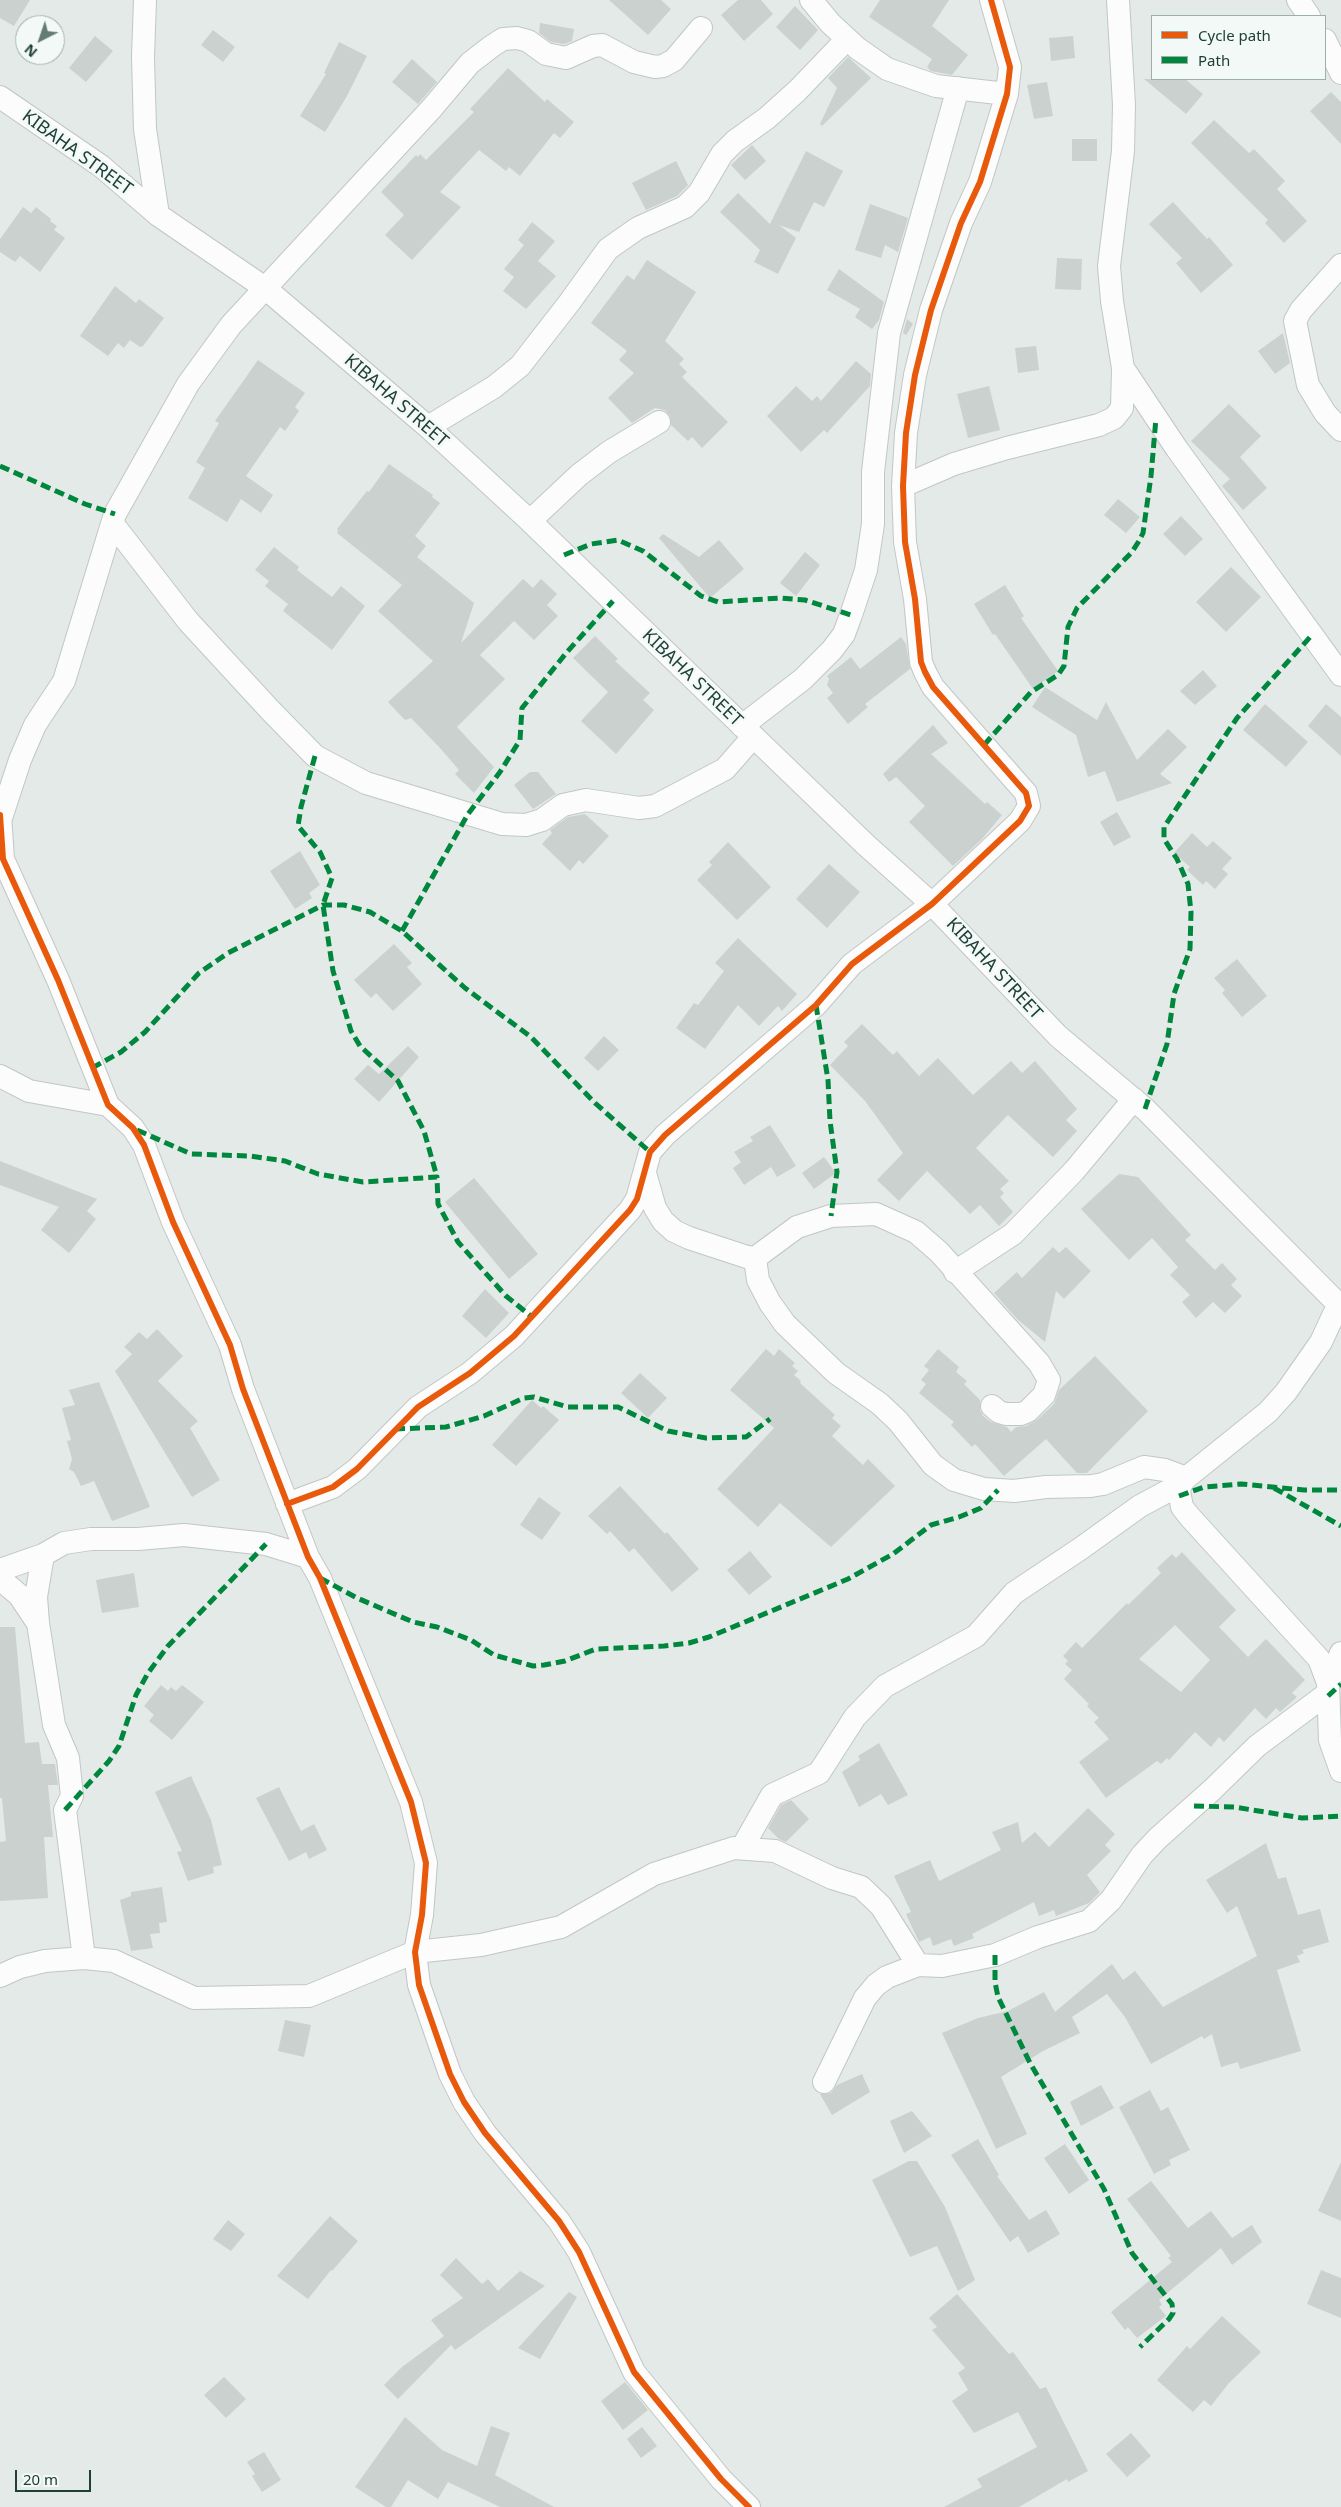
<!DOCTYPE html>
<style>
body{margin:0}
#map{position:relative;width:1341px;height:2507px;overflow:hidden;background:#e4eae7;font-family:"Noto Sans",sans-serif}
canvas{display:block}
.legend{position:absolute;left:1151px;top:15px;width:175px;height:65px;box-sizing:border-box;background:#f2f9f6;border:1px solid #9eafaa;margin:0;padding:6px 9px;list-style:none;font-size:15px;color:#203f38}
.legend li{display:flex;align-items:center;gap:10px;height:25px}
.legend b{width:25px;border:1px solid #9eafaa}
.north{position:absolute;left:15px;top:15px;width:50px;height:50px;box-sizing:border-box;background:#f2f9f6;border:1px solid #9eafaa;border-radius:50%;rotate:221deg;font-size:14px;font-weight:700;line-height:20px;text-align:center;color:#203f38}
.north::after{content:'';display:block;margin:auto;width:18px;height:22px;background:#657b75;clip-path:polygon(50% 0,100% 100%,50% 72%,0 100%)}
.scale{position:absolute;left:15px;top:2470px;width:76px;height:22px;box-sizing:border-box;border:2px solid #203f38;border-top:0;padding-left:6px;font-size:15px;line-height:18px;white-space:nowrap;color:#203f38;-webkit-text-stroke:4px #f2f9f6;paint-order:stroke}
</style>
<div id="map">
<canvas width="1341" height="2507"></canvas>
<ul class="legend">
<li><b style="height:6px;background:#e8590c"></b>Cycle path</li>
<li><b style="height:6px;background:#00873e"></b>Path</li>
</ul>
<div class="north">N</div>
<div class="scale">20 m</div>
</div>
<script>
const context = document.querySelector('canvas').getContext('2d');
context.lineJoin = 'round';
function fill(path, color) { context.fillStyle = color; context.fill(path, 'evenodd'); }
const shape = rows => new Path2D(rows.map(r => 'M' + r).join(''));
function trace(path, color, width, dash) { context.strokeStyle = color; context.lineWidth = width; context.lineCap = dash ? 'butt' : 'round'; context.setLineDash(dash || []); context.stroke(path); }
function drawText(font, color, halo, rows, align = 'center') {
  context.font = font + ' "Noto Sans",sans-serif'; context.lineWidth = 5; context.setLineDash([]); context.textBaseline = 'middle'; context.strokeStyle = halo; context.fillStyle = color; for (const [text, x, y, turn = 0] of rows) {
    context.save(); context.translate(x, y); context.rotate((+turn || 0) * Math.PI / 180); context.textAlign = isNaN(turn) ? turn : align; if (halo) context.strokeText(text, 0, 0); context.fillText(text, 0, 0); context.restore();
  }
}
fill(shape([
 [0,0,30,0,14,26,0,18],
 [609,0,661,0,671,9,648,35],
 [738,0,761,0,773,14,744,41,721,15],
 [880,0,949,0,932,26,968,55,952,75,931,71,927,67,932,59,869,17],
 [795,6,818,30,800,50,776,27],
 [540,23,574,29,572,41,564,44,551,42,539,33],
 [213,30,235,47,223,62,201,45],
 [95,36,113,51,86,82,69,68],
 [1073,36,1075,58,1051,61,1049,38],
 [339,42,367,56,347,96,325,132,300,116,326,74,324,73],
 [848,57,871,78,822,126,820,124,837,88,828,78],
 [412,59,437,82,418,104,392,82],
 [508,68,545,102,547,99,574,122,560,138,554,133,520,176,509,167,506,171,479,150,440,192,461,207,412,260,385,235,404,215,381,192,416,155,418,157,420,154,426,160,474,112,470,109],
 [1144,79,1185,79,1203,94,1186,114],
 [1047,82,1053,116,1034,119,1027,85],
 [1331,92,1341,102,1341,144,1310,111],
 [1214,120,1249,153,1254,149,1285,181,1277,189,1307,221,1284,243,1265,223,1268,220,1191,143],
 [1072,139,1097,139,1097,161,1072,161],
 [752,145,766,161,745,180,731,165],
 [806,151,843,171,824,207,814,202,799,232,779,225,796,238,778,274,754,262,760,250,720,212,738,193,770,224],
 [676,161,688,185,677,196,646,210,632,183],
 [1173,202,1207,239,1209,237,1233,265,1201,293,1176,263,1182,258,1149,224],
 [870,204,908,218,898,252,885,245,881,258,855,250],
 [23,207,31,213,36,207,51,219,50,221,57,226,54,230,65,238,40,272,20,256,15,262,0,252,0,239],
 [532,222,555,241,538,261,556,276,526,309,503,291,514,277,504,269,524,245,518,240],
 [1057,258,1082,259,1081,290,1055,289],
 [647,260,696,292,665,341,684,359,679,364,687,372,682,377,728,422,702,448,692,437,688,441,671,425,670,416,665,410,655,408,632,423,608,398,634,373,619,360,627,351,591,323,627,275,634,280],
 [839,269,884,302,879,320,872,329,855,317,860,309,827,290],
 [115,286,136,303,139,299,164,318,143,346,140,347,130,340,124,348,118,343,108,356,80,336],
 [907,319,913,324,906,335,903,333],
 [1283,333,1290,363,1275,374,1258,351],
 [1036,346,1039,370,1018,373,1015,348],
 [258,360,305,393,295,407,299,411,285,431,280,427,246,476,273,495,261,513,241,499,227,522,188,498,205,468,196,462,219,423,215,421],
 [856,361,871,374,870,386,827,433,824,430,801,452,767,416,796,386,812,401,817,396,821,401],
 [989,386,1000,430,968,438,957,394],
 [1229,404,1261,436,1240,457,1267,488,1243,510,1222,486,1230,479,1191,441],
 [389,464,433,495,432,497,440,503,415,536,426,546,417,557,474,603,461,643,523,579,533,588,541,579,557,594,547,605,558,616,534,640,514,621,480,655,505,679,457,727,494,767,474,793,455,774,459,770,440,748,411,718,405,720,388,702,433,661,378,611,402,585,337,533,338,531,337,529,367,491,369,492],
 [1118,499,1140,517,1126,533,1104,515],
 [1181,516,1203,539,1185,556,1163,534],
 [663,534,699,557,719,540,744,569,710,598,659,538],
 [274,547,299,567,297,570,332,597,341,586,365,606,332,650,283,611,288,604,265,586,269,581,255,570],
 [805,552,820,565,796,596,780,583],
 [1231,567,1261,597,1226,632,1196,602],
 [1005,585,1024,616,1021,618,1058,671,1033,689,995,634,993,635,974,604],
 [595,636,618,659,615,661,650,693,643,700,654,710,616,754,581,721,608,692,573,658],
 [901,637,906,644,910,669,865,704,868,707,848,724,827,698,833,693,827,685,829,679,827,676,851,657,860,669],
 [1203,670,1217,686,1195,705,1180,691],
 [1045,687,1097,720,1106,702,1137,760,1168,729,1187,747,1160,774,1172,783,1117,802,1105,771,1088,777,1076,735,1032,707],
 [1265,704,1308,742,1286,767,1243,730],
 [1326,704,1341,717,1341,756,1308,726],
 [933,725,948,743,931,754,985,804,987,802,1002,815,982,839,953,866,909,822,925,806,896,777,889,782,883,774],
 [530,772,538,772,556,794,533,809,514,785],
 [1117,812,1131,837,1114,846,1100,822],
 [585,814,609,836,583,864,579,860,570,871,542,844,552,833,550,830,568,817],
 [1192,833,1207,847,1213,841,1232,858,1222,869,1228,874,1215,889,1206,881,1203,885,1187,870,1190,867,1174,853],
 [728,842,771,887,737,920,697,880,712,865,709,862],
 [300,851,320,885,309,893,312,898,295,909,270,871],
 [829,864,860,892,827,928,796,899],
 [738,938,797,994,782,1011,778,1006,759,1026,738,1005,705,1049,676,1028,694,1003,698,1005,724,971,715,963],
 [394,944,412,963,407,967,422,984,393,1011,376,993,371,998,354,980],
 [1237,959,1267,996,1242,1017,1222,993,1225,990,1214,978],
 [862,1024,893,1055,897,1051,919,1076,938,1058,973,1095,1011,1061,1022,1073,1035,1061,1077,1109,1066,1120,1077,1131,1053,1157,1008,1115,976,1148,1009,1181,1000,1189,1004,1193,1000,1197,1013,1212,999,1226,980,1205,970,1214,927,1171,899,1201,877,1180,903,1153,865,1101,830,1065,848,1046,844,1042],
 [604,1036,619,1050,598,1071,584,1058],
 [408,1046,419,1057,379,1102,354,1079,368,1065,379,1074],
 [770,1125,796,1166,777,1177,771,1167,744,1185,733,1168,741,1162,734,1152,753,1141,750,1137],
 [824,1157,836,1173,814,1189,802,1173],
 [0,1161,97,1199,87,1211,96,1219,69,1253,41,1230,59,1207,0,1185],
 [1119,1174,1138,1177,1191,1235,1185,1240,1215,1270,1222,1263,1237,1279,1231,1285,1242,1296,1225,1313,1213,1302,1196,1318,1182,1302,1190,1295,1170,1275,1178,1267,1152,1238,1129,1260,1081,1209],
 [474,1178,538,1254,509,1279,445,1202],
 [1053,1247,1059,1253,1066,1247,1091,1271,1064,1299,1056,1291,1045,1342,1017,1319,994,1293,1017,1272,1022,1278],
 [485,1289,509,1313,486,1338,462,1316],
 [157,1329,183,1356,158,1381,198,1421,190,1428,220,1480,192,1497,115,1371,132,1354,124,1347,139,1332,147,1339],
 [766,1349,774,1356,779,1349,795,1363,792,1366,798,1371,794,1375,801,1381,800,1383,835,1415,832,1418,841,1426,832,1436,863,1465,868,1459,895,1486,831,1547,780,1503,758,1527,717,1489,774,1428,730,1390],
 [938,1349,959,1367,956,1372,967,1381,964,1384,980,1400,980,1410,983,1416,991,1422,1007,1427,1011,1432,1016,1427,1026,1426,1037,1420,1054,1404,1059,1390,1095,1356,1148,1411,1087,1473,1077,1473,1046,1439,1004,1476,975,1444,972,1447,951,1425,954,1422,919,1393,926,1384,921,1380,929,1370,924,1366],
 [640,1373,667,1398,648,1418,621,1393],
 [99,1382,150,1507,112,1521,94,1481,81,1486,74,1472,69,1469,72,1459,67,1441,71,1440,62,1408,75,1405,69,1390],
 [532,1400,541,1408,543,1406,559,1420,516,1466,492,1445],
 [620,1486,665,1534,667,1532,699,1569,672,1592,634,1548,629,1552,610,1531,607,1534,588,1516],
 [539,1497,561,1513,542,1540,520,1525],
 [750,1551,772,1577,749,1595,727,1570],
 [1182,1552,1236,1610,1219,1627,1248,1657,1266,1639,1305,1680,1292,1693,1297,1697,1280,1712,1276,1708,1266,1719,1255,1708,1224,1742,1219,1737,1211,1747,1195,1732,1169,1760,1167,1758,1161,1764,1157,1761,1106,1798,1079,1762,1109,1739,1094,1722,1099,1718,1087,1706,1089,1704,1064,1679,1072,1670,1065,1664,1068,1661,1063,1656,1076,1642,1082,1648,1127,1603,1128,1605,1161,1573,1157,1568,1172,1554,1176,1558],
 [1175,1625,1210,1660,1181,1692,1139,1659],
 [134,1573,139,1607,102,1613,96,1580],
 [0,1627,15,1627,25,1743,39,1742,42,1764,55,1764,58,1785,48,1785,53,1837,44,1837,48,1898,0,1901,0,1842,6,1841,2,1798,0,1798],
 [161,1685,168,1691,171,1687,176,1691,182,1685,204,1702,172,1740,149,1721,154,1715,144,1706],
 [879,1743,908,1795,888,1805,881,1794,859,1807,842,1772,860,1760,858,1756],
 [191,1776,211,1820,222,1865,213,1867,214,1873,188,1881,177,1852,182,1851,155,1792],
 [279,1787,301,1831,314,1824,327,1850,309,1859,306,1852,289,1861,256,1798],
 [791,1800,809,1819,786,1842,779,1839,768,1828,781,1805],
 [1088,1808,1115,1834,1105,1845,1111,1851,1087,1875,1100,1892,1089,1903,1056,1916,1054,1910,1039,1916,1034,1902,972,1934,974,1938,954,1946,951,1939,933,1946,930,1937,919,1942,906,1914,911,1912,894,1876,930,1860,939,1881,1001,1850,992,1832,1018,1822,1022,1843,1035,1832,1049,1847],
 [1266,1843,1278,1879,1286,1877,1298,1915,1320,1909,1329,1942,1302,1950,1304,1953,1297,1956,1300,1962,1277,1970,1301,2051,1240,2069,1238,2062,1221,2067,1212,2034,1204,2039,1202,2036,1151,2064,1125,2017,1107,1994,1072,2017,1080,2033,1043,2051,1001,2077,1027,2134,996,2149,942,2033,978,2018,1008,2011,1044,1992,1055,2012,1112,1964,1123,1980,1135,1971,1163,2007,1257,1956,1237,1906,1227,1913,1206,1880],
 [162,1887,167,1922,159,1923,160,1933,150,1934,153,1948,131,1951,120,1900,131,1896,131,1892],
 [285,2020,311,2025,304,2057,278,2051],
 [862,2074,870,2092,832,2115,820,2094,831,2093,837,2085],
 [1101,2085,1114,2108,1081,2126,1070,2102],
 [1150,2090,1161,2111,1168,2107,1190,2150,1169,2160,1171,2165,1154,2174,1119,2107],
 [912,2111,932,2136,904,2153,890,2121],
 [978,2139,999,2175,997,2176,1029,2220,1046,2210,1060,2234,1028,2253,1018,2236,1010,2242,951,2155],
 [1065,2144,1089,2180,1069,2194,1044,2158],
 [909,2161,917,2161,945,2207,975,2280,958,2291,937,2246,910,2257,872,2180],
 [1341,2162,1341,2221,1318,2211],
 [1151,2181,1188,2228,1211,2211,1232,2238,1252,2225,1262,2242,1232,2265,1221,2248,1159,2300,1162,2305,1159,2307,1166,2316,1137,2338,1128,2327,1125,2330,1111,2312,1172,2262,1168,2258,1171,2256,1127,2199],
 [330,2216,358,2241,332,2271,331,2270,308,2299,277,2276],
 [228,2220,245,2234,231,2251,213,2239],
 [456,2258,482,2284,488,2279,498,2291,520,2271,545,2286,455,2350,451,2345,398,2399,384,2385,402,2367,444,2336,431,2320,463,2298,440,2275],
 [1321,2270,1341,2278,1341,2318,1307,2304],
 [569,2292,577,2297,540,2359,518,2348],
 [957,2294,1009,2354,1013,2352,1040,2389,1046,2387,1088,2471,1068,2482,1067,2479,1019,2507,944,2507,982,2487,977,2479,1037,2447,1018,2412,974,2433,952,2401,968,2390,958,2373,965,2368,932,2330,937,2327,929,2318],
 [1222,2316,1261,2352,1229,2383,1211,2406,1204,2400,1193,2412,1157,2380,1187,2346,1190,2349],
 [224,2377,246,2399,226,2418,204,2395],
 [625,2382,648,2410,623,2430,601,2401],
 [405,2417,442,2450,477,2466,491,2426,510,2433,495,2475,554,2507,500,2507,448,2482,438,2499,408,2480,391,2507,386,2507,355,2487],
 [642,2427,657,2446,641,2458,627,2439],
 [1131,2433,1151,2456,1127,2477,1106,2454],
 [264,2452,281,2480,262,2492,252,2476,255,2474,247,2462]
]), '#cbd1cf');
const street = shape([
 [145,0,143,57,145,129,158,215],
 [811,0,830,23,857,48,887,69,936,86,1007,94],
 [1298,0,1309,16],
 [1325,40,1341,73],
 [0,97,101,166,158,215,265,288,428,427,530,521,866,845,932,904,1058,1036,1145,1109,1341,1307],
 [1341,265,1301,310,1295,321,1308,385,1325,413,1341,430],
 [1123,368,1177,449,1341,675],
 [428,427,494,387,520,366,569,303,608,249,638,228,685,207,699,193,722,154,735,141,767,118,797,91,847,39],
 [903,486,954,464,1007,448,1099,425,1114,418,1122,408,1123,368,1112,301,1109,266,1123,151,1124,105,1118,0],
 [530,521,579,475,609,452,659,422],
 [113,524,188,621,270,710,315,756,366,783,502,824,526,825,542,820,563,805,586,800,639,808,655,806,725,769,753,737],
 [742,726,803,679,832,650,844,634,851,615,866,570,873,524,873,472,889,333,958,88],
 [0,815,3,859,58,980,108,1105,133,1128,144,1145,173,1222,230,1345,243,1389,308,1557,320,1578,411,1802,426,1863,422,1915,415,1952,419,1985,450,2074,464,2102,485,2133,559,2221,579,2252,634,2372,721,2479,749,2507],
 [1,818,20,760,35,725,64,681,115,514,188,384,231,325,432,108,470,63,492,46,503,39,517,38,528,41,546,54,566,58,593,46,602,45,634,62,655,67,663,66,674,60,701,28],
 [0,1076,29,1091,108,1105],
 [645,1173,655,1208,663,1221,674,1231,689,1238,747,1257,755,1258,797,1227,831,1216,876,1214,916,1232,939,1252,1039,1363,1049,1380,1044,1395,1028,1411,1021,1414,1006,1414,999,1412,992,1406],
 [755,1258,758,1280,770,1303,785,1324,836,1373,880,1404,898,1421,933,1465,954,1480,984,1489,1014,1491,1046,1487,1091,1486,1103,1484,1144,1467,1165,1470,1186,1478],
 [955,1272,1013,1234,1074,1171,1134,1099],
 [1334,1314,1321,1342,1286,1392,1268,1412,1186,1478,1181,1484,1179,1491,1182,1507,1189,1516,1319,1659,1328,1683,1330,1740,1341,1771],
 [287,1504,333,1487,357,1469,418,1407,470,1373,514,1336,630,1210,637,1199,650,1152,665,1135,816,1005,852,964,932,904,1020,821,1029,806,1026,793,933,687,925,672,921,662,915,599,905,542,903,486,906,433,915,375,931,310,961,223,980,182,1007,94,1010,67,991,0],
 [43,1555,36,1597,38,1623,54,1725,68,1758,72,1796,65,1810,84,1958],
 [0,1570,43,1555,64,1543,91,1539,138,1539,184,1535,266,1544,308,1557],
 [0,1579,19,1595,37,1622],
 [1328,1683,1341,1653],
 [742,1848,772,1795,819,1773,855,1717,885,1686,976,1636,1014,1593,1080,1549,1140,1506,1181,1484],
 [0,1976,20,1967,45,1961,84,1958,114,1961,194,1998,309,1996,415,1952,481,1945,561,1927,654,1874,734,1848,775,1851,832,1878,861,1887,881,1906,918,1965],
 [824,2082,865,1998,876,1985,887,1977,918,1965,942,1966,995,1955,1038,1937,1089,1921,1111,1900,1142,1855,1158,1838,1212,1790,1257,1746,1328,1693]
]);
trace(street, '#c1c7c4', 24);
trace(street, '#fbfcfb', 22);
trace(shape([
 [0,466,85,504,115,514],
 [564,555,591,544,618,540,643,551,701,596,718,602,781,598,805,600,851,615],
 [984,745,1031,692,1058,675,1064,666,1068,627,1077,608,1132,552,1139,541,1143,533,1151,476,1156,418],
 [315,756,301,807,298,826,320,852,332,878,323,905,333,971,351,1031,360,1046,398,1081,424,1131,437,1177],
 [402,931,468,814,500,772,520,740,522,708,567,652,613,601],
 [816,1005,828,1080,830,1121,837,1172,831,1216],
 [92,1068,121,1052,145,1032,199,973,228,953,323,905,344,905,370,912,402,931,465,988,531,1037,595,1103,650,1152],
 [1145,1109,1167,1044,1174,994,1190,949,1191,912,1188,884,1177,859,1164,839,1164,827,1237,718,1312,635],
 [137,1130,191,1154,250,1156,285,1161,318,1174,363,1182,437,1177,438,1204,458,1242,506,1296,532,1317],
 [395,1429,446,1427,484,1416,524,1398,534,1397,568,1407,618,1407,668,1431,706,1438,746,1437,770,1419],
 [1274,1488,1341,1526],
 [1179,1496,1204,1487,1241,1484,1304,1490,1341,1490],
 [320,1578,357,1598,413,1622,437,1627,471,1640,494,1655,533,1666,544,1665,565,1661,596,1649,664,1646,689,1643,709,1637,848,1579,893,1554,931,1525,959,1517,981,1508,998,1490],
 [1328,1696,1341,1684],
 [1194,1806,1234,1807,1302,1818,1341,1816],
 [65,1810,109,1761,119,1746,136,1695,148,1673,168,1646,266,1544],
 [995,1955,995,1982,998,1997,1030,2063,1104,2189,1132,2253,1172,2304,1173,2313,1169,2319,1140,2347]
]), '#00873e', 5, [10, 5]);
trace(shape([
 [0,815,3,859,58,980,108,1105,133,1128,144,1145,173,1222,230,1345,243,1389,308,1557,320,1578,411,1802,426,1863,422,1915,415,1952,419,1985,450,2074,464,2102,485,2133,559,2221,579,2252,634,2372,721,2479,749,2507],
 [287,1504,333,1487,357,1469,418,1407,470,1373,514,1336,630,1210,637,1199,650,1152,665,1135,816,1005,852,964,932,904,1020,821,1029,806,1026,793,933,687,925,672,921,662,915,599,905,542,903,486,906,433,915,375,931,310,961,223,980,182,1007,94,1010,67,991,0]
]), '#e8590c', 6);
drawText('18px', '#203f38', '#f2f9f6', [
 ["KIBAHA STREET",77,153,36],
 ["KIBAHA STREET",396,401,41],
 ["KIBAHA STREET",692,678,44],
 ["KIBAHA STREET",994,969,47]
]);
</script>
